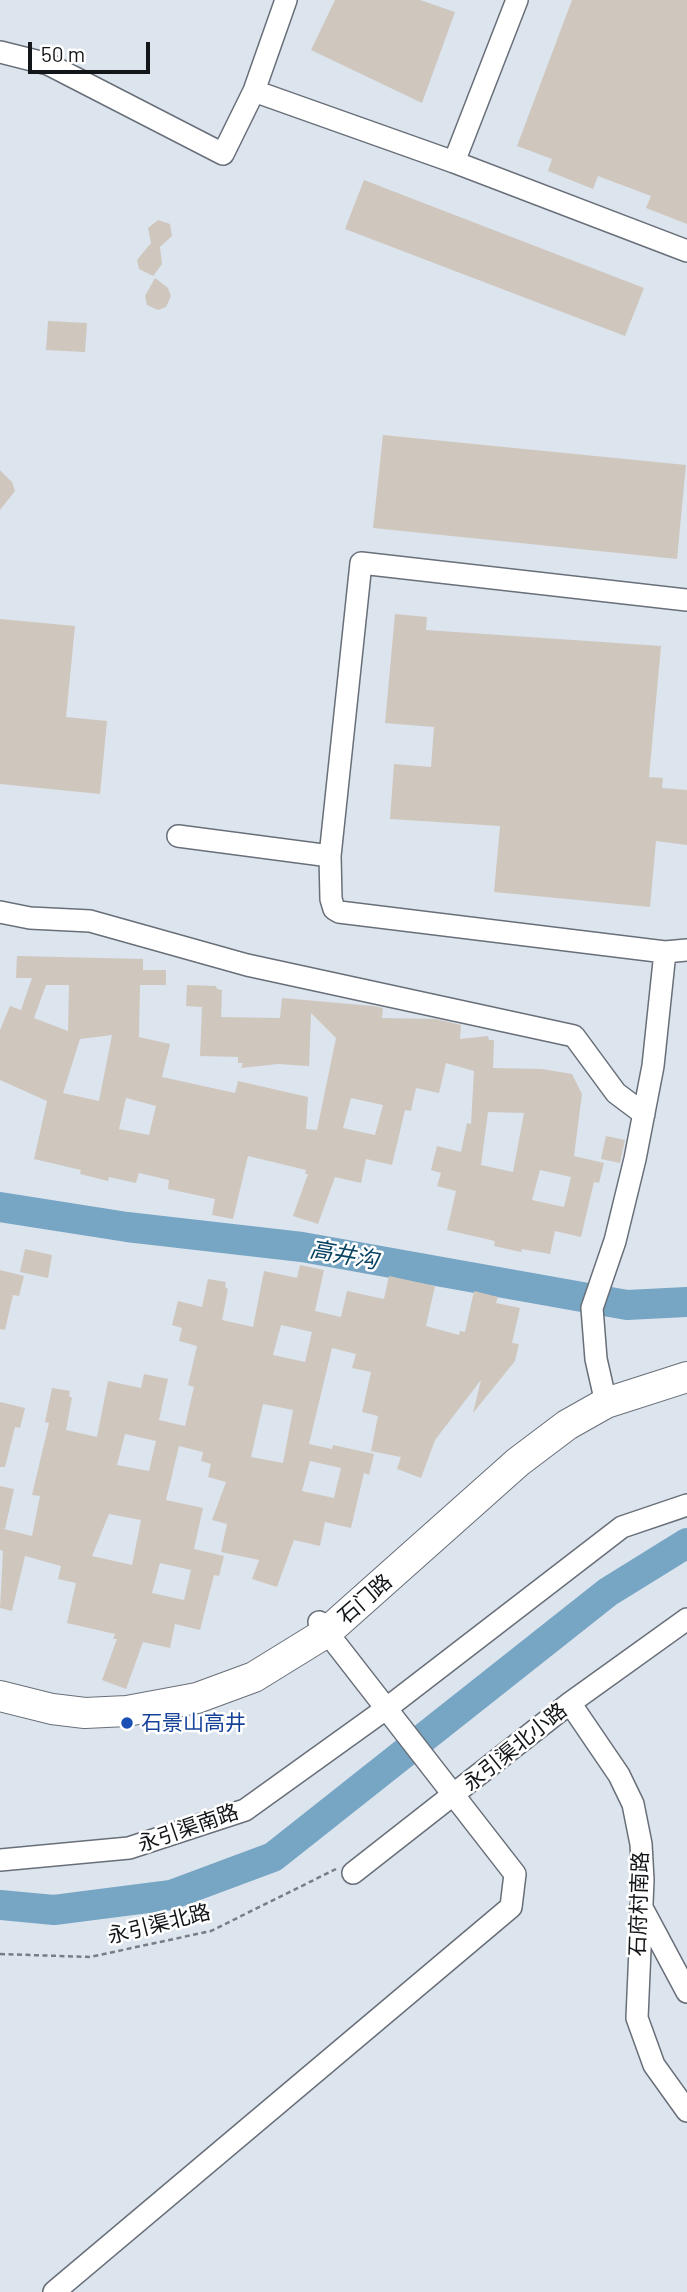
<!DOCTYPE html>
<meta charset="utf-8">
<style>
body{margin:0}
#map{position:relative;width:687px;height:2292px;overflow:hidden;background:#dce4ee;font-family:Barlow,sans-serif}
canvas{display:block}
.scale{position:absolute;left:28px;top:42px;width:122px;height:32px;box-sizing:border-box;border:4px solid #131619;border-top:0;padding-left:9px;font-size:21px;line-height:24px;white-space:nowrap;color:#131619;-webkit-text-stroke:5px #fff;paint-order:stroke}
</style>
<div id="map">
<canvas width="687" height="2292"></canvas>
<div class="scale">50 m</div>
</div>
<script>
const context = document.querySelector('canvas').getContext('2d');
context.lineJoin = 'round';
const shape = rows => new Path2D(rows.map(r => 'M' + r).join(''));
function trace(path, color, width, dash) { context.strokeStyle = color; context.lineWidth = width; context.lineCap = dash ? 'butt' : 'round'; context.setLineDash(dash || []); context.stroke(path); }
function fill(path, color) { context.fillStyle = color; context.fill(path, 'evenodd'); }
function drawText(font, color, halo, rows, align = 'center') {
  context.font = font + ' Barlow,"Noto Sans SC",sans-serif'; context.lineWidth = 5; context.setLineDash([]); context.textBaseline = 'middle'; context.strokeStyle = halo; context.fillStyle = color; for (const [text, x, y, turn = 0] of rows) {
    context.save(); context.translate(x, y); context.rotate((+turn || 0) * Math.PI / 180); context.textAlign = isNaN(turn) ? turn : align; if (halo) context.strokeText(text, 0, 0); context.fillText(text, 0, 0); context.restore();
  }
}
trace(shape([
 [0,1207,127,1227,302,1247,627,1305,687,1302],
 [0,1905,54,1910,171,1895,273,1857,608,1592,687,1543]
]), '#77a5c4', 30);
fill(shape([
 [335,0,420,0,455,12,422,103,311,50],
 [572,0,687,0,687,224,646,208,651,196,598,176,593,189,548,171,552,159,517,146],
 [364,180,644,288,625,336,345,229],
 [158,220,170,224,172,236,160,247,162,264,153,276,139,269,137,260,151,243,148,228],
 [155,278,168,288,171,296,166,307,158,310,147,305,145,296],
 [48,321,87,323,85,352,46,350],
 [383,435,686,465,677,559,373,528],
 [0,470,12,482,15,491,0,510],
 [395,614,427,617,426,630,661,646,649,777,663,778,662,788,687,790,687,845,656,841,650,907,494,892,500,826,390,819,394,764,431,767,434,727,385,723],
 [0,619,75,626,66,717,107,721,100,794,0,784],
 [17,956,143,959,143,970,166,970,166,985,140,985,139,1037,170,1044,162,1077,235,1093,238,1081,308,1097,306,1129,317,1130,336,1038,311,1013,309,1066,278,1064,241,1068,243,1063,238,1063,238,1057,200,1056,202,1007,186,1006,187,985,216,986,217,989,222,990,221,1017,280,1018,282,998,373,1006,383,1008,382,1018,436,1019,461,1025,460,1039,488,1036,489,1040,494,1040,493,1068,542,1069,572,1074,582,1094,574,1156,604,1163,599,1183,594,1182,581,1237,555,1231,550,1254,522,1249,521,1252,494,1246,495,1241,447,1230,456,1191,437,1186,441,1173,431,1170,437,1146,461,1152,467,1123,471,1124,474,1071,446,1063,439,1093,416,1088,411,1111,405,1110,392,1165,366,1159,361,1183,335,1177,318,1224,293,1216,308,1174,305,1174,306,1170,248,1156,233,1219,212,1215,215,1199,168,1189,169,1180,139,1173,136,1183,109,1177,108,1181,80,1174,81,1170,34,1159,47,1101,0,1080,0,1030,10,1006,21,1010,32,978,16,978],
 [46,985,69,985,68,1031,34,1018],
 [112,1035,99,1101,63,1093,80,1039],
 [126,1098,156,1106,149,1135,119,1129],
 [351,1098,383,1105,375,1135,343,1128],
 [488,1112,524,1113,513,1172,481,1165],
 [540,1170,571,1177,564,1207,532,1200],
 [606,1136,625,1140,620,1163,601,1159],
 [25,1249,52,1255,48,1278,20,1272],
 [300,1265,324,1270,315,1311,341,1317,347,1291,384,1299,389,1276,435,1286,426,1326,459,1335,460,1331,465,1332,474,1291,498,1297,496,1303,520,1308,512,1343,519,1344,515,1361,473,1413,481,1380,435,1440,421,1478,397,1469,401,1457,371,1451,378,1416,362,1412,371,1372,352,1368,356,1354,332,1348,309,1444,332,1449,333,1445,374,1454,369,1475,364,1473,351,1528,325,1522,320,1546,294,1540,277,1587,252,1579,259,1560,221,1552,227,1524,212,1520,226,1482,208,1477,211,1464,201,1461,203,1452,179,1446,166,1500,203,1508,194,1549,224,1556,219,1576,214,1575,200,1630,175,1624,170,1648,143,1642,126,1689,102,1680,117,1639,113,1639,115,1634,67,1623,76,1583,58,1579,61,1566,25,1556,12,1611,0,1608,3,1551,0,1550,0,1528,32,1536,40,1496,32,1495,49,1423,45,1422,52,1388,70,1391,69,1396,72,1398,66,1430,97,1437,108,1381,141,1388,144,1374,168,1379,159,1420,185,1426,194,1387,188,1385,197,1346,179,1341,182,1328,172,1325,178,1301,202,1307,208,1279,226,1282,225,1287,228,1289,222,1320,253,1327,264,1271,297,1278],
 [281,1325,312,1332,305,1362,273,1355],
 [263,1404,293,1410,283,1463,251,1457],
 [125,1434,156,1441,149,1471,117,1465],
 [310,1461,341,1468,334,1498,302,1491],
 [109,1514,141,1520,132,1565,92,1556],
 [160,1563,191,1570,184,1600,152,1593],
 [0,1270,24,1276,19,1296,13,1295,5,1330,0,1329],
 [0,1402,25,1408,20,1428,15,1427,5,1467,0,1467],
 [0,1486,14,1489,5,1529,0,1528]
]), '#cfc7bd');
const minor = shape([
 [0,52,48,64,223,154,254,91,286,0],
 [254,91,454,162,687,251],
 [454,162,517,0],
 [178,836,330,856],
 [0,912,30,918,90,921,247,965,574,1036,616,1093,644,1114],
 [665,952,339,912,334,909,331,899,330,856,361,563,687,600],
 [606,1403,596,1359,592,1308,615,1241,635,1159,653,1066,665,952,687,950],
 [570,1703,619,1775,633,1804,641,1844,643,1880,637,2018,654,2065,687,2111],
 [0,1860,129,1848,245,1810,387,1708,622,1527,687,1505],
 [353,1873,570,1703,687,1619],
 [641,1906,687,1992],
 [54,2292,511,1907,515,1874,319,1622]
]);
const highway = shape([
 [0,1696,52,1709,85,1713,127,1711,197,1698,254,1677,327,1632,518,1462,567,1425,606,1403,687,1377]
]);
trace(minor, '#686f78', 24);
trace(highway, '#686f78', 32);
trace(shape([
 [0,1954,90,1957,211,1931,336,1869]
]), '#787d84', 2.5, [5, 3.5]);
trace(minor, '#fff', 21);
trace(highway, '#fff', 30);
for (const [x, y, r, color] of [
 [127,1723,7,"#1a4fb4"]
]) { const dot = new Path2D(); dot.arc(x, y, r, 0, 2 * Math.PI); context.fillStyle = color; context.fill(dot); trace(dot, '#fff', 2.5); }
drawText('21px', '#131619', '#fff', [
 ["石门路",365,1599,-41],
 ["永引渠北小路",515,1747,-39],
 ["永引渠南路",188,1828,-19],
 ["石府村南路",639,1904,-88],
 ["永引渠北路",159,1924,-14]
]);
drawText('21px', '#164399', '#fff', [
 ["石景山高井",141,1723]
], 'left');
drawText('italic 23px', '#084363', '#fff', [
 ["高井沟",344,1255,10]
]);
</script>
